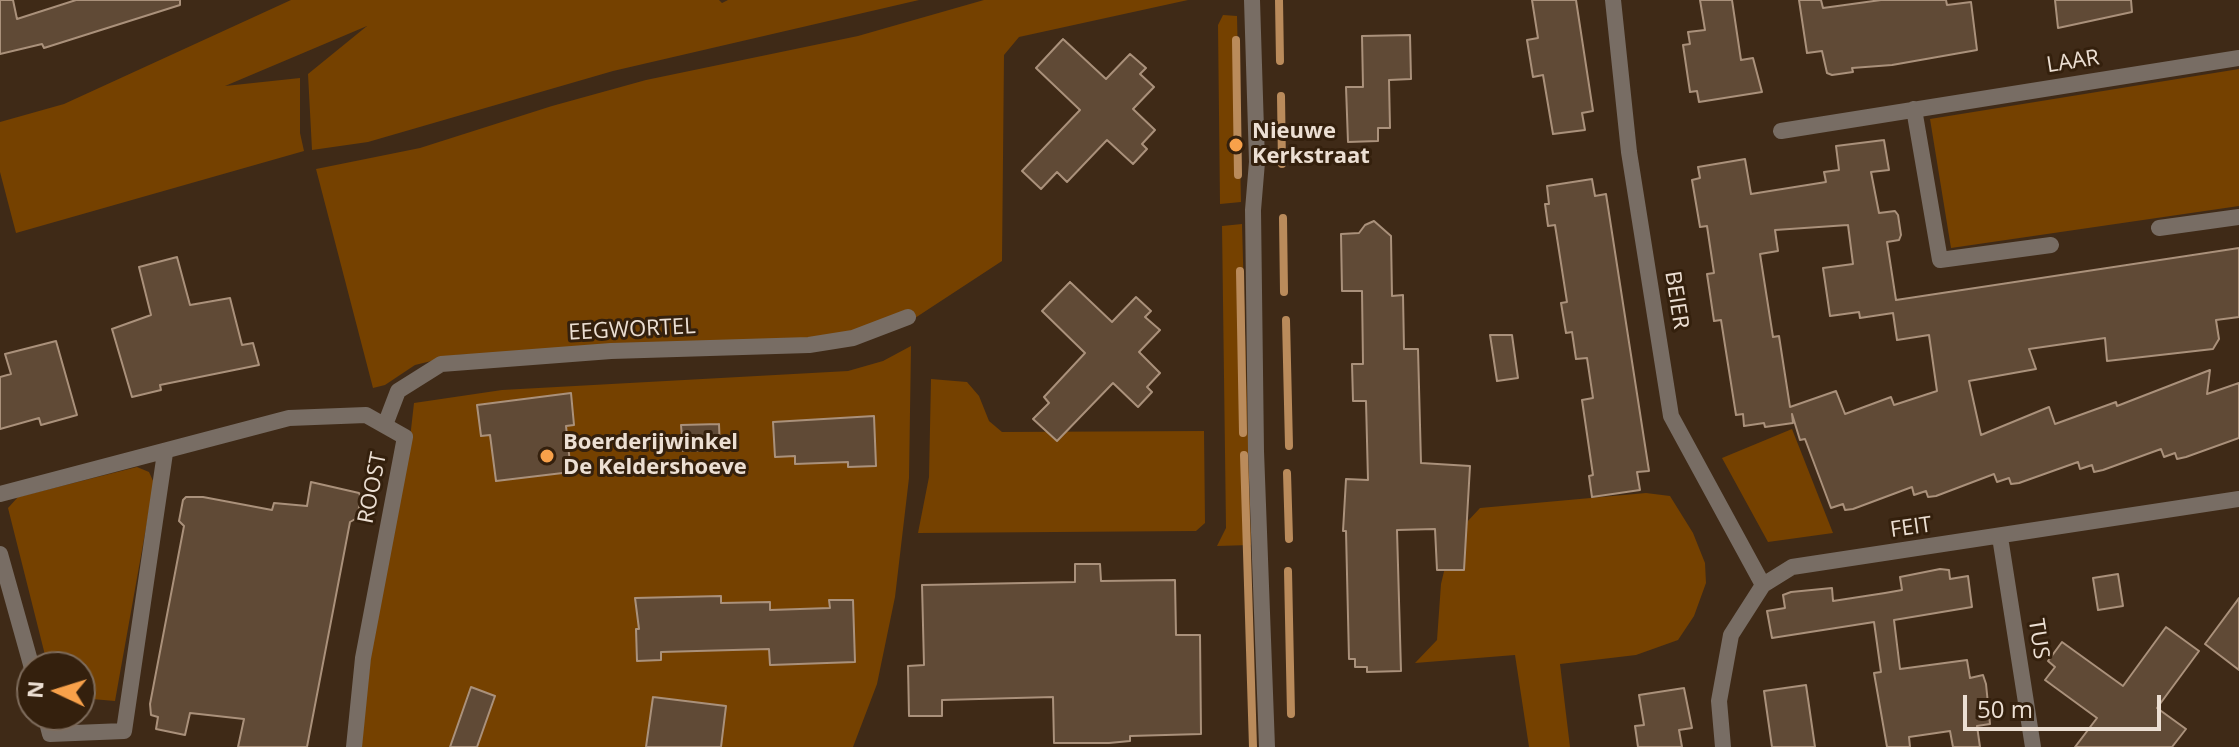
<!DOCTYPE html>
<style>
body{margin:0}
#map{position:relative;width:2239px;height:747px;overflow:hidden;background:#3f2a17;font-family:"Open Sans",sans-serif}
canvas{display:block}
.north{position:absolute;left:16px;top:651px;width:80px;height:80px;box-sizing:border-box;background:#34200d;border:2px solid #7e6c5c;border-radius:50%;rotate:274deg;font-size:22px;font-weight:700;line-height:32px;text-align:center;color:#ecdfd3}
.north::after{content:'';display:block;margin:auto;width:28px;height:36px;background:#f8a14a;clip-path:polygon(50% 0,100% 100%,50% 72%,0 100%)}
.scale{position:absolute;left:1963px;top:695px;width:198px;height:36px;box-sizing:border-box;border:4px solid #ecdfd3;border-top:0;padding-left:10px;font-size:24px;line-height:28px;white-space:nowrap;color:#ecdfd3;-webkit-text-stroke:6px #34200d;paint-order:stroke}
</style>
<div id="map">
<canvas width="2239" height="747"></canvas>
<div class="north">N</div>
<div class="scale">50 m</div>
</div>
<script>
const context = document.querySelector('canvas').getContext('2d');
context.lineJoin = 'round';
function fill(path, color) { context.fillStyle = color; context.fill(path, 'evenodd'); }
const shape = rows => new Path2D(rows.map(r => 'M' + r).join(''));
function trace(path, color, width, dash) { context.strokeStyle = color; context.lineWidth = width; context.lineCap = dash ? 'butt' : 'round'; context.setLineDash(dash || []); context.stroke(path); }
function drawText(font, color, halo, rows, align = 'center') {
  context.font = font + ' "Open Sans",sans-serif'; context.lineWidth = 6; context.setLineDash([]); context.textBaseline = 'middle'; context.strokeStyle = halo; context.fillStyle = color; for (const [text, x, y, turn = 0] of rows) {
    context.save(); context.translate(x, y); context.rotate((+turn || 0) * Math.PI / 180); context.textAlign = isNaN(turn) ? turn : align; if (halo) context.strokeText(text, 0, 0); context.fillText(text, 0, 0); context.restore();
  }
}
fill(shape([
 [291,0,719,0,722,3,728,0,919,0,613,71,368,142,312,150,308,74,367,26,225,86,300,78,300,133,304,151,16,233,0,172,0,122,64,104],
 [984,0,1188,0,1019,37,1004,55,1002,261,915,318,854,338,456,355,415,365,385,385,373,388,316,169,420,148,552,106,646,80,858,36],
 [1223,15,1237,16,1241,202,1220,204,1218,25],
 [2239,69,2239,206,1951,248,1930,119],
 [1242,224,1251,545,1217,546,1226,528,1222,226],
 [911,346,909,478,895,597,877,684,853,747,361,747,371,652,408,456,414,403,502,390,848,371,883,361],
 [931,379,967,382,979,396,989,421,1002,432,1204,431,1205,523,1196,531,918,533,929,477],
 [1792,429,1833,533,1768,542,1722,458],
 [137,467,149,472,154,483,115,701,80,698,80,667,48,667,8,508,18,497],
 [1646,493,1670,496,1693,533,1705,563,1706,583,1694,616,1678,640,1636,655,1560,664,1570,747,1529,747,1515,655,1415,663,1437,640,1441,584,1452,538,1480,508]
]), '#754100');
trace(shape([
 [1279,0,1280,61],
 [1236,40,1238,175],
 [1281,96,1282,164],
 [1283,218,1284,292],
 [1240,271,1243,433],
 [1286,320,1289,446],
 [1244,455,1253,747],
 [1287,473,1289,539],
 [1288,571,1291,714]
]), '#ba8b5b', 8);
const building = shape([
 [0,0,13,0,17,19,76,0,180,0,180,5,44,48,42,44,0,54,0,0],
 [1532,0,1576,0,1593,111,1582,113,1585,130,1553,134,1543,75,1533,77,1527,40,1538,38,1532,0],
 [1700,0,1732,0,1741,60,1753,58,1762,92,1699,102,1697,91,1690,92,1683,45,1690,44,1688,32,1705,30,1700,0],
 [1799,0,1821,0,1823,8,1881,0,1946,0,1947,5,1971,2,1977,50,1892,65,1852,68,1853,72,1832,75,1827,73,1822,51,1807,53,1799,0],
 [2055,0,2131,0,2132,12,2058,28,2055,0],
 [1410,35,1411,79,1389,80,1390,128,1378,128,1378,141,1348,142,1346,87,1363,87,1362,36,1410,35],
 [1063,39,1106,79,1130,54,1146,68,1140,74,1154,87,1133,109,1155,130,1142,144,1147,149,1133,164,1107,140,1067,182,1057,172,1041,189,1022,171,1080,110,1036,68,1063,39],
 [1884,140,1889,170,1871,172,1879,213,1895,211,1898,215,1901,235,1899,240,1887,242,1896,300,2239,248,2239,317,2216,320,2219,339,2213,349,2107,361,2105,338,2029,349,2036,369,1969,381,1981,435,2049,407,2055,424,2116,402,2117,406,2210,370,2207,394,2239,383,2239,438,2186,457,2177,459,2175,453,2164,457,2161,449,2103,470,2094,472,2092,465,2080,469,2078,462,2019,483,2011,484,2009,478,1997,482,1994,474,1936,496,1928,497,1926,491,1914,495,1912,487,1853,509,1845,510,1843,504,1831,508,1805,439,1800,440,1792,414,1793,423,1765,427,1764,423,1744,426,1743,414,1736,415,1721,320,1714,321,1707,274,1714,273,1707,226,1700,227,1692,180,1700,178,1698,167,1745,159,1751,194,1826,182,1824,172,1839,170,1836,146,1884,140],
 [1848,225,1853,264,1823,268,1830,316,1859,312,1860,318,1893,313,1897,340,1929,335,1937,391,1894,405,1891,397,1845,414,1836,391,1790,407,1779,336,1773,337,1760,254,1778,251,1775,230,1848,225],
 [1592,179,1595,196,1606,194,1649,471,1637,472,1640,490,1592,497,1589,476,1593,475,1582,400,1593,398,1587,358,1576,359,1572,332,1566,333,1561,303,1567,302,1555,225,1548,226,1545,204,1549,204,1547,186,1592,179],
 [1374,221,1391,236,1392,296,1403,295,1404,349,1418,349,1421,463,1470,466,1464,570,1437,570,1435,529,1397,530,1401,671,1367,672,1367,667,1355,667,1355,659,1349,659,1346,531,1343,531,1346,479,1368,480,1366,401,1353,401,1352,364,1363,364,1362,291,1342,291,1341,234,1359,233,1365,225,1374,221],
 [177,257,190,305,230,298,242,345,253,343,259,365,160,385,161,390,132,397,112,329,151,315,139,267,177,257],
 [1070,282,1112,322,1136,297,1151,311,1145,317,1160,330,1139,352,1160,373,1147,387,1152,392,1138,407,1113,383,1057,441,1033,419,1049,403,1044,397,1085,353,1042,311,1070,282],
 [1490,335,1512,335,1518,378,1497,381,1490,335],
 [56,341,77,415,41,425,39,418,0,429,0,377,11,374,5,354,56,341],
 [571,393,574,425,566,426,571,472,496,481,490,435,481,436,477,405,571,393],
 [874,416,876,466,848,467,848,462,795,464,795,456,775,457,773,422,874,416],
 [719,424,720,450,683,451,681,425,719,424],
 [311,482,359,493,361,498,357,518,350,522,307,747,238,747,244,719,190,713,185,735,156,729,158,717,151,715,150,704,184,526,179,521,183,500,186,497,203,497,272,510,274,503,307,506,311,482],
 [1075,564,1100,564,1101,581,1175,580,1176,635,1200,635,1201,734,1130,736,1130,741,1109,743,1054,743,1053,697,942,700,942,716,909,716,908,666,924,665,922,585,1075,582,1075,564],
 [1940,569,1949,570,1950,579,1968,576,1972,607,1894,620,1900,669,1967,660,1970,678,1983,675,1986,684,1990,724,1977,726,1980,747,1953,747,1950,731,1909,737,1910,747,1887,747,1874,673,1881,672,1874,622,1772,638,1767,611,1785,608,1783,595,1791,592,1832,588,1833,601,1885,593,1902,590,1900,577,1940,569],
 [2118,574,2123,606,2098,610,2093,578,2118,574],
 [721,596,721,603,770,602,770,610,830,608,829,600,853,600,855,662,770,665,769,649,661,652,661,660,637,661,636,629,639,629,635,598,721,596],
 [2239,598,2239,670,2205,644,2239,598],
 [2166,627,2199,651,2157,708,2186,729,2172,747,2075,747,2097,718,2045,680,2055,667,2048,661,2062,642,2123,686,2166,627],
 [1806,685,1815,747,1772,747,1764,691,1806,685],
 [471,687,495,696,477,747,450,747,471,687],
 [1684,688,1692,728,1679,730,1682,747,1638,747,1635,726,1644,725,1639,695,1684,688],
 [653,697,726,706,721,747,646,747,653,697]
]);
fill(building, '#604a36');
trace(building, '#aa917b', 2);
trace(shape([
 [1252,0,1257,162,1253,210,1256,451,1267,747],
 [1613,0,1629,152,1671,416,1763,585],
 [1914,109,1940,260,2051,245],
 [1781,131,2239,58],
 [2159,228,2239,217],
 [385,425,398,391,441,364,611,351,809,345,853,338,908,317],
 [0,494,289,418,366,415,405,437,363,658,354,747],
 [2000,537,2033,747],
 [0,554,32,668],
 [45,715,50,734,124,731,165,453],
 [1723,747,1719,701,1731,635,1763,585,1792,567,2239,499]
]), '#786d64', 16);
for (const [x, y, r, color] of [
 [1236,145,8,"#f8a14a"],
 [547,456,8,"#f8a14a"]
]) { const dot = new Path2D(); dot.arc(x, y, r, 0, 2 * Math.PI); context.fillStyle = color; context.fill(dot); trace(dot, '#34200d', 3); }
drawText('22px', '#ecdfd3', '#34200d', [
 ["LAAR",2073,62,-9],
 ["BEIER",1676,300,81],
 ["EEGWORTEL",632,330,-3],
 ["ROOST",373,488,-79],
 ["FEIT",1911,528,-8],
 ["TUS",2038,639,81]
]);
drawText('bold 22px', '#ecdfd3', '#34200d', [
 ["Nieuwe",1252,132],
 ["Kerkstraat",1252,157],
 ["Boerderijwinkel",563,443],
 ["De Keldershoeve",563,468]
], 'left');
</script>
